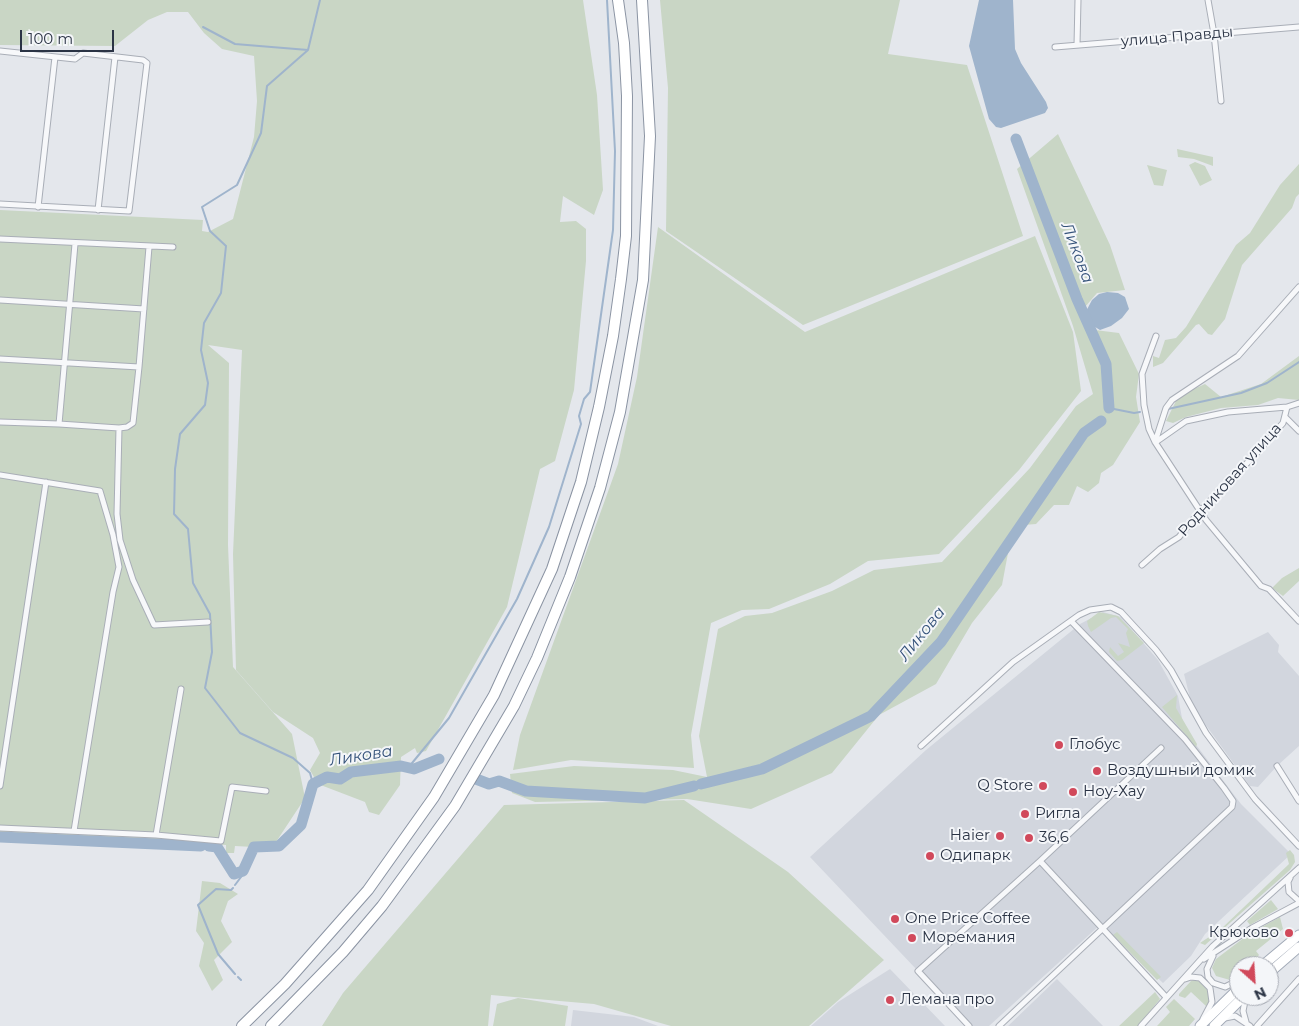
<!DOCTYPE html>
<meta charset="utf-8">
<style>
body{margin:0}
#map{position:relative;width:1299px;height:1026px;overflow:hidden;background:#e4e7ec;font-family:Montserrat,sans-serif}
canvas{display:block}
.north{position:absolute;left:1229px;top:956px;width:50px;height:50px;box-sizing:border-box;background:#f4f6f9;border:1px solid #a4a8b1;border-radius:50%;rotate:154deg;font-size:14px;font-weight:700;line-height:20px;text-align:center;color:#2b3445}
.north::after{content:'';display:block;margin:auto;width:18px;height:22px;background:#d1495b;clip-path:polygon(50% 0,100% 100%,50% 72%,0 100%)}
.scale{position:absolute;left:20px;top:30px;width:94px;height:22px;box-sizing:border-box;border:2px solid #2b3445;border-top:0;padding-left:6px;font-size:15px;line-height:18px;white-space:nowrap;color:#2b3445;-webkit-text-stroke:4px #f4f6f9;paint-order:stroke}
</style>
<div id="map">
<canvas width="1299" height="1026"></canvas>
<div class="north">N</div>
<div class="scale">100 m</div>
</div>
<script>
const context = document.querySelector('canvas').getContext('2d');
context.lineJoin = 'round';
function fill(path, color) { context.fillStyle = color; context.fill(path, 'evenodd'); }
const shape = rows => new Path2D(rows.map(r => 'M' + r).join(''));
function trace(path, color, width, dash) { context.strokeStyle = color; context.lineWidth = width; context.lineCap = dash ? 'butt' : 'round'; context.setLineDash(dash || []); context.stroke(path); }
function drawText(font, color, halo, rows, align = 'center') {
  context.font = font + ' Montserrat,sans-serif'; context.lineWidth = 4; context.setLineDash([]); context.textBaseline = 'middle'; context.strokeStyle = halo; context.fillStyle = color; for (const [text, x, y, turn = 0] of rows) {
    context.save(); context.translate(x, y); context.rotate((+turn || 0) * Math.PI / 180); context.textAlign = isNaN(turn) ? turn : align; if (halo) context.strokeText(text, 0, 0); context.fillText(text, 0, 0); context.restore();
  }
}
fill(shape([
 [1103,612,1121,617,1158,660,1178,696,1184,729,1241,804,1291,854,1205,934,1191,956,1163,983,1101,924,989,1026,970,1026,810,857,926,750,1080,624],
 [1268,632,1279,645,1278,652,1299,676,1299,746,1277,766,1258,787,1250,786,1192,706,1184,674],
 [890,969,945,1026,811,1026,838,1002],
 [1057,979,1103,1026,1008,1026],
 [573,1010,634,1017,658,1026,571,1026]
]), '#d2d6de');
fill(shape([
 [0,0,583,0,597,95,603,190,594,215,563,196,560,222,576,221,586,229,586,261,574,390,555,461,540,469,507,607,426,751,417,753,415,748,401,757,400,785,379,815,369,812,365,802,318,784,310,770,320,753,313,738,273,712,236,670,233,554,242,350,208,345,229,363,228,545,233,667,292,734,305,798,272,848,235,846,234,853,226,853,226,845,0,832,0,210,203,220,202,231,208,232,233,219,254,137,257,101,254,56,222,49,204,33,188,12,167,12,148,20,115,46,0,45],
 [660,0,900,0,888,54,967,65,1023,236,803,325,666,231,668,88],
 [1058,134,1110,245,1125,290,1097,293,1085,307,1081,320,1095,330,1119,333,1139,374,1136,397,1140,422,1113,465,1101,473,1099,483,1088,492,1077,486,1069,505,1054,505,1036,524,1024,525,1011,537,1002,585,972,623,936,684,879,715,832,773,751,809,687,799,535,802,512,793,510,774,574,766,673,770,707,777,699,736,718,629,745,616,772,613,832,591,874,570,942,562,1030,468,1076,406,1093,394,1073,326,1017,169],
 [1177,149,1213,157,1213,166,1194,159,1178,157],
 [1195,162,1205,166,1212,180,1200,186,1189,165],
 [1299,164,1299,194,1296,197,1292,208,1242,265,1225,319,1212,335,1208,334,1199,324,1196,325,1163,363,1153,367,1153,356,1159,358,1165,340,1176,338,1186,327,1236,245,1250,233,1280,185],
 [1147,165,1167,170,1163,186,1154,185],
 [658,227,805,332,1035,236,1073,332,1081,391,1019,470,939,554,868,561,830,584,769,609,742,610,711,623,691,735,694,768,571,760,513,770,520,735,618,464,637,377],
 [1299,356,1299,400,1278,398,1258,405,1221,408,1186,417,1173,423,1166,421,1176,401,1187,392,1205,384,1221,397,1261,384],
 [1299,568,1299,581,1283,596,1272,588,1282,578],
 [1099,612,1118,616,1144,643,1122,660,1117,661,1109,652,1110,647,1118,656,1124,652,1118,643,1130,647,1126,633,1128,629,1116,617,1111,618,1091,632,1088,626,1087,621],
 [1177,695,1176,708,1197,744,1196,747,1162,707],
 [684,800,788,872,884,960,809,1026,671,1026,594,1004,491,995,488,1026,322,1026,343,993,504,805],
 [1290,850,1294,855,1295,862,1290,870,1205,945,1200,943,1221,929,1289,864,1286,853],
 [202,881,220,883,238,894,228,901,221,921,232,942,214,960,223,980,212,991,199,966,204,943,196,931],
 [1271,900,1278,909,1250,925,1247,921],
 [1280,917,1283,929,1256,951,1259,955,1249,966,1239,966,1239,975,1230,980,1216,976,1212,968,1216,959,1249,934],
 [1117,932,1161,977,1157,980,1113,935],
 [1197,979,1206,984,1208,991,1209,1002,1206,1006,1191,992,1185,998,1179,996,1179,994,1191,981],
 [1155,992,1160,999,1138,1026,1119,1026],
 [518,998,568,1006,565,1026,493,1026,497,1004],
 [1174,999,1195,1019,1189,1026,1157,1026,1170,1012,1166,1007]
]), '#c9d6c5');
fill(shape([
 [979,0,1013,0,1015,49,1021,63,1046,102,1048,108,1045,113,1001,128,996,127,989,119,969,46],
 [1107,292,1118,293,1125,297,1129,309,1122,318,1111,326,1100,330,1082,319,1092,300,1099,294]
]), '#9fb4cc');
trace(shape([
 [203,27,235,44,308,50],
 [1109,408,1134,413,1140,412],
 [1168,409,1241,393,1267,383,1299,362],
 [408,768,449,718,517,599,549,527,581,424,579,416,584,399,590,392,613,230,615,151,607,0],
 [313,784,310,773,293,758,240,733,205,688,212,652,210,614,193,583,188,529,174,514,175,469,180,434,205,405,208,383,201,350,204,323,221,293,226,246,210,231,202,207,237,185,261,133,267,86,308,50,320,0],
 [235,885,241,877,239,873],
 [233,888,231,890,216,889,198,905,218,954,235,974],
 [238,977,241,980]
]), '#9fb4cc', 2);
trace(shape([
 [1016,139,1077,299,1106,364,1109,408],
 [476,779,489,784,499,781,526,791,645,798,694,786],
 [701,784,762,769,871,716,941,642,1084,433,1101,421],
 [0,837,201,846],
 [209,846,217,847,234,874,243,871,254,847,279,846,301,825,313,784,327,777,340,779,351,772,401,766,414,769,439,759]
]), '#9fb4cc', 11);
const street = shape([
 [1208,0,1214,34,1221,101],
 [1077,45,1078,0],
 [1055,47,1299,27],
 [0,51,75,59,83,53,143,60,147,63,129,211,0,204],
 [38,207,55,57],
 [98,210,115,57],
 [0,239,173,247],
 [0,300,144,309],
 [1156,336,1142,374,1144,405,1149,429,1155,442,1206,520,1261,586,1269,589,1299,621],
 [0,359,139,367,133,423,127,427,119,428,59,424],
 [139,367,149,247],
 [1285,417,1299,431],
 [0,422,59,424,75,244],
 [119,428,117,514,120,540,133,580,154,625,208,622],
 [1155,442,1166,408,1172,400,1238,356,1299,287],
 [1156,442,1186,421,1228,412,1287,407,1299,403],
 [0,475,100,491,113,535,119,567,113,592,74,831],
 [1142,565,1160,549,1179,537,1200,511,1253,457,1283,423,1287,407],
 [921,746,1013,662,1079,615,1090,610,1111,607,1121,612,1156,650,1171,670,1206,733,1255,799,1299,846],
 [1161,748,1040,861,1166,997],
 [1277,766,1299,801],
 [0,786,46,482],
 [0,828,156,835,221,841,232,787,266,791],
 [156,835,181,689],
 [1290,878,1288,882,1289,892,1299,901],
 [1213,956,1207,969,1208,977,1213,983,1225,987,1239,980],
 [1204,959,1252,928,1299,903],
 [1185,979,1191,977,1200,978,1210,988,1212,1002,1203,1019],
 [1225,1018,1235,1016,1250,1026],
 [1246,1022,1243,1011,1246,996],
 [969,1026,918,971,1040,861],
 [999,1026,1232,807,1233,801,1224,788,1185,739,1071,621],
 [1141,1026,1213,946,1299,868],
 [1257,1026,1299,979]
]);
const primary = shape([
 [1262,966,1299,935],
 [1269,973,1299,947],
 [1200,1026,1239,988],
 [1214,1026,1244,996]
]);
const highway = shape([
 [242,1026,285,984,368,890,434,797,494,695,552,569,581,482,599,407,613,336,621,279,626,236,627,96,624,43,618,0],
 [271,1026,343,952,382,906,455,806,514,706,537,658,570,577,600,488,620,412,643,280,650,136,642,0]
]);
trace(street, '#a9aeb7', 7);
trace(primary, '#a3abb8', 11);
trace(highway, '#8b94a3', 12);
trace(street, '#f7f8fa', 5);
trace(primary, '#fff', 9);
trace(highway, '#fff', 10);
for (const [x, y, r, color] of [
 [1059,745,5,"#d1495b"],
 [1097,771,5,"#d1495b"],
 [1043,786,5,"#d1495b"],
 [1073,792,5,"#d1495b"],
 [1025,814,5,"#d1495b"],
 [1000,836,5,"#d1495b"],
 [1029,838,5,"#d1495b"],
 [930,856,5,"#d1495b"],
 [895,919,5,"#d1495b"],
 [1289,933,5,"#d1495b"],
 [912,938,5,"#d1495b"],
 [890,1000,5,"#d1495b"]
]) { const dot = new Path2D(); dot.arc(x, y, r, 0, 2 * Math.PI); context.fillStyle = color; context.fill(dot); trace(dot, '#f4f6f9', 2); }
drawText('15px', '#2b3445', '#f4f6f9', [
 ["улица Правды",1177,37,-5],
 ["Родниковая улица",1230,480,-48]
]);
drawText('15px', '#2b3445', '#f4f6f9', [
 ["Глобус",1069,745],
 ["Воздушный домик",1107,771],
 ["Q Store",1033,786,"right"],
 ["Ноу-Хау",1083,792],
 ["Ригла",1035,814],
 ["Haier",990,836,"right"],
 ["36,6",1039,838],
 ["Одипарк",940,856],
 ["One Price Coffee",905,919],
 ["Крюково",1279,933,"right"],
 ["Моремания",922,938],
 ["Лемана про",900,1000]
], 'left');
drawText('italic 16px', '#34527a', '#f4f6f9', [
 ["Ликова",1077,253,69],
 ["Ликова",922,634,-51],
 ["Ликова",361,756,-9]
]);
</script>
